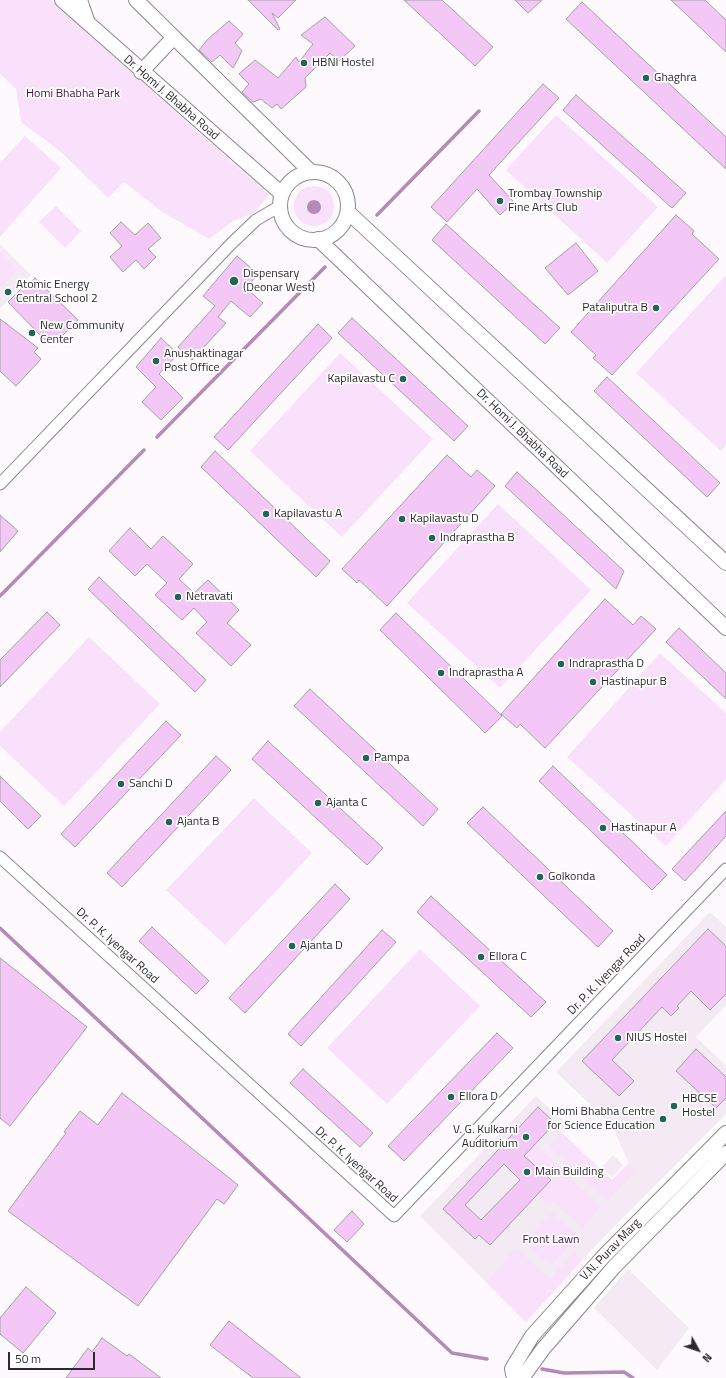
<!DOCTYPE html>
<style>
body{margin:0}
#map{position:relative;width:726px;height:1378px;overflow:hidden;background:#fdf9fd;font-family:"Titillium Web",sans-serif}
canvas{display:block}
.north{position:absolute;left:678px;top:1330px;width:40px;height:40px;-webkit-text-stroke:3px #fff;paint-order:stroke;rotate:130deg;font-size:11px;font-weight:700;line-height:16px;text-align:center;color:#2c2a2c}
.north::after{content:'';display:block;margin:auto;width:14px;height:18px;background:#2c2a2c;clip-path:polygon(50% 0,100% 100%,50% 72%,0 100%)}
.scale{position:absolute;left:8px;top:1352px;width:87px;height:18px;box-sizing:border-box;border:2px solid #2c2a2c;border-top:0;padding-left:5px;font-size:12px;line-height:14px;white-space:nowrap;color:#2c2a2c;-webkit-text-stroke:3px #fff;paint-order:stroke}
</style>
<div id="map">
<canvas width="726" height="1378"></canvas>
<div class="north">N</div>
<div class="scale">50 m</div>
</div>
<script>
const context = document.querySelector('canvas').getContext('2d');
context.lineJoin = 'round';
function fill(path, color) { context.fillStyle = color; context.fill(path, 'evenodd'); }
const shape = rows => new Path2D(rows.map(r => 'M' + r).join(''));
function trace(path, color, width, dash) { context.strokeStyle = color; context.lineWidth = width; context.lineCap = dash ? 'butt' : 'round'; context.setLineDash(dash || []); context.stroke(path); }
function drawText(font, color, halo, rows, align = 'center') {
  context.font = font + ' "Titillium Web",sans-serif'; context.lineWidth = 3.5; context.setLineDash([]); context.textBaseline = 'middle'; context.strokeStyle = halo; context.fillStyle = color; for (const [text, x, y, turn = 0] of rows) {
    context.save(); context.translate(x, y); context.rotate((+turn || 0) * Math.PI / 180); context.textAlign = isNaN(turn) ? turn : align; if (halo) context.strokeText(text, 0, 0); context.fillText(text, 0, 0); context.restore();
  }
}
fill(shape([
 [0,244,31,275,0,309],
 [710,912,726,927,726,1005,696,1037,726,1066,726,1114,596,1245,526,1322,420,1216,536,1096,567,1125,561,1132,612,1180,629,1163,611,1124,556,1072],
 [613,1155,623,1165,612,1177,601,1168],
 [628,1269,689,1328,657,1370,594,1308]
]), '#f4eaf4');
fill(shape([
 [0,0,50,0,269,195,254,213,233,221,209,239,161,211,124,182,108,198,61,152,21,122,16,89,0,74],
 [556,115,658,207,607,263,506,170],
 [25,136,61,168,0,237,0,163],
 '294 206a20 20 0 1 1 40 0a20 20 0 1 1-40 0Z',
 [56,206,81,231,65,248,39,222],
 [0,252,18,269,0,288],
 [726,275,726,445,721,451,636,373],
 [340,353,433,439,342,537,250,451],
 [498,504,591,590,500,688,407,603],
 [89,637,160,704,64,806,0,746,0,732],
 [660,653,726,713,726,779,666,846,567,757],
 [254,798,312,853,225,945,166,890],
 [420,949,480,1006,387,1104,327,1048],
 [561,1132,612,1180,629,1163,634,1174,607,1201,551,1148,550,1145],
 [535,1144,601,1207,582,1228,555,1203,546,1204,538,1194,551,1180,524,1156],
 [553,1213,576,1235,576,1239,553,1264,549,1265,526,1244,525,1241,549,1215],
 [518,1250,548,1277,552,1277,574,1252,582,1260,526,1322,486,1282,513,1251]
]), '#fae1fb');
fill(shape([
 '307 207a7 7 0 1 1 14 0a7 7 0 1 1-14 0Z'
]), '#b48ab7');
trace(shape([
 [377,215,479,111],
 [157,437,325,267],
 [0,596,144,450],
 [0,928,452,1353,487,1359],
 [542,1369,564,1373,624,1372,633,1378]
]), '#b48ab7', 3.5);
const building = shape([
 [248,0,296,0,278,18,272,13,280,29,278,30,248,0],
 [404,0,442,0,493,47,475,66,404,0],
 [515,0,542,0,528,13,515,0],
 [671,0,705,0,726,20,726,52,671,0],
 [582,2,726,137,726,169,566,19,582,2],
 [325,17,355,46,339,61,330,53,305,78,306,87,281,109,277,104,272,108,261,99,253,102,242,92,249,84,239,74,255,60,278,78,296,57,299,62,313,44,301,35,325,17],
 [229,21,243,34,235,43,242,51,233,68,220,55,212,62,199,50,207,40,229,21],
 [543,84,559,98,489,175,514,202,500,215,477,189,447,222,431,207,543,84],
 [576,95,686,193,672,208,563,110,576,95],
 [676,215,694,231,692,234,719,259,612,375,593,358,596,355,571,332,676,215],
 [121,222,135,235,148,223,161,238,148,249,156,257,144,269,136,260,123,272,110,257,122,246,110,233,121,222],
 [446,224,560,328,545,344,432,240,446,224],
 [576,243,598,271,568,295,545,268,576,243],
 [237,256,258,274,246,288,263,303,250,317,231,301,218,317,226,323,192,360,178,347,215,306,203,296,237,256],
 [35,278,78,320,56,342,49,335,45,340,8,302,26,284,28,286,35,278],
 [352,318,468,426,454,441,338,333,352,318],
 [0,319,38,348,34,352,41,359,16,386,0,371,0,319],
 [318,324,332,338,228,450,214,437,318,324],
 [161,338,178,354,159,374,183,398,161,420,142,402,156,387,136,367,161,338],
 [607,377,720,483,707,497,594,391,607,377],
 [215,451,330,561,316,577,201,467,215,451],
 [447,455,471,477,477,470,495,486,387,606,359,580,357,583,342,569,447,455],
 [517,472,624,571,616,589,505,486,517,472],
 [0,515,18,531,0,552,0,515],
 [130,528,151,549,163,536,193,564,179,579,194,593,208,580,239,610,227,623,251,645,231,666,196,633,207,622,194,608,182,620,155,595,167,583,147,564,135,576,109,551,130,528],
 [99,577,206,680,195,692,88,589,99,577],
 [605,599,633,625,641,616,656,629,545,748,520,724,517,728,501,714,605,599],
 [47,612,60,625,0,687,0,660,47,612],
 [396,613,502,716,485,733,380,630,396,613],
 [679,628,726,673,726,699,666,642,679,628],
 [310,689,438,809,423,826,294,706,310,689],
 [166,721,181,735,75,847,61,834,166,721],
 [268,741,383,848,367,865,252,759,268,741],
 [216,756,231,770,122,887,107,873,216,756],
 [553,766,667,875,652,890,539,781,553,766],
 [0,776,41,816,28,829,0,801,0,776],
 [483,807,613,931,598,947,467,823,483,807],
 [726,811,726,836,685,881,672,869,726,811],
 [335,884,350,899,245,1013,229,998,335,884],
 [431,896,546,1002,531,1017,417,912,431,896],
 [152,927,209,981,196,994,139,941,152,927],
 [708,929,726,946,726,994,710,1010,691,991,677,1006,679,1008,671,1016,662,1007,612,1060,634,1081,619,1096,582,1061,708,929],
 [382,930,396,942,301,1046,288,1034,382,930],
 [0,958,87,1027,10,1126,0,1118,0,958],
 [497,1033,513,1048,404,1161,388,1146,497,1033],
 [696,1049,726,1077,726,1098,716,1108,676,1071,696,1049],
 [303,1069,373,1133,360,1147,290,1083,303,1069],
 [122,1093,238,1185,224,1204,217,1199,138,1306,8,1211,66,1133,64,1132,80,1111,98,1125,122,1093],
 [538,1107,555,1123,524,1156,551,1180,490,1245,479,1235,475,1239,443,1209,538,1107],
 [504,1164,520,1180,481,1220,465,1205,504,1164],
 [352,1211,364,1224,347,1242,334,1230,352,1211],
 [26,1287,56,1313,23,1353,0,1334,0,1318,26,1287],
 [229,1321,301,1378,253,1378,210,1345,229,1321],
 [102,1338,127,1356,129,1354,161,1378,66,1378,88,1348,92,1352,102,1338]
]);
fill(building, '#f3c7f6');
trace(building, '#a4a1a4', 1);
const minor = shape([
 [0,484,232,243,256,220,280,206],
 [0,857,394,1216,726,869]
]);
const tertiary = shape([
 [62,0,282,194],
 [80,0,88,23],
 [136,0,310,171],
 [141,72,174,37],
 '280 206a34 34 0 1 1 68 0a34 34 0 1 1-68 0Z',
 [348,212,726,563],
 [318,239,726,628],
 [514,1378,512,1369,532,1336,603,1257,726,1133],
 [519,1378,525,1374,543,1349,614,1267,726,1153]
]);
trace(minor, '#8b878b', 13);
trace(tertiary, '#8b878b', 16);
trace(minor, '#fff', 11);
trace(tertiary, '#fff', 14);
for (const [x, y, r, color] of [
 [304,63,4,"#226555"],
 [646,78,4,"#226555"],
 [500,201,4,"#226555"],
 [234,281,5,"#226555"],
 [8,292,4,"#226555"],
 [656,308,4,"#226555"],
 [32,333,4,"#226555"],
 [156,361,4,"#226555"],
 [403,379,4,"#226555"],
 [266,514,4,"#226555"],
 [402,519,4,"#226555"],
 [432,538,4,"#226555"],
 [178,597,4,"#226555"],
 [561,664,4,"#226555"],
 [441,673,4,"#226555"],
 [593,682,4,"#226555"],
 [366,758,4,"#226555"],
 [121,784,4,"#226555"],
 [318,803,4,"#226555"],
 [169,822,4,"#226555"],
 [603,828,4,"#226555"],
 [540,877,4,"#226555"],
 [292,946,4,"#226555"],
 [481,957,4,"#226555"],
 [618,1038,4,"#226555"],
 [451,1097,4,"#226555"],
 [674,1106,4,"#226555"],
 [663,1119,4,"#226555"],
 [526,1137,4,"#226555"],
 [527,1172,4,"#226555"]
]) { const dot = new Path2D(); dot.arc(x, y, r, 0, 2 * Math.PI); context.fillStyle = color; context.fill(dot); trace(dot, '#fff', 1.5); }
drawText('12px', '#2c2a2c', '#fff', [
 ["HBNI Hostel",312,63],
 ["Ghaghra",654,78],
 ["Trombay Township",508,194],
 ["Fine Arts Club",508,208],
 ["Dispensary",243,274],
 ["(Deonar West)",243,288],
 ["Atomic Energy",16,285],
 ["Central School 2",16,299],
 ["Pataliputra B",648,308,"right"],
 ["New Community",40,326],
 ["Center",40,340],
 ["Anushaktinagar",164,354],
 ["Post Office",164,368],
 ["Kapilavastu C",395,379,"right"],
 ["Kapilavastu A",274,514],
 ["Kapilavastu D",410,519],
 ["Indraprastha B",440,538],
 ["Netravati",186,597],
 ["Indraprastha D",569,664],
 ["Indraprastha A",449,673],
 ["Hastinapur B",601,682],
 ["Pampa",374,758],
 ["Sanchi D",129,784],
 ["Ajanta C",326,803],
 ["Ajanta B",177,822],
 ["Hastinapur A",611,828],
 ["Golkonda",548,877],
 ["Ajanta D",300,946],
 ["Ellora C",489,957],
 ["NIUS Hostel",626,1038],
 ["Ellora D",459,1097],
 ["HBCSE",682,1099],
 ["Hostel",682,1113],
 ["Homi Bhabha Centre",655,1112,"right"],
 ["for Science Education",655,1126,"right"],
 ["V. G. Kulkarni",518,1130,"right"],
 ["Auditorium",518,1144,"right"],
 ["Main Building",535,1172]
], 'left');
drawText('12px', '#431048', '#fff', [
 ["Homi Bhabha Park",73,94],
 ["Front Lawn",551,1240]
]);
drawText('12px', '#2c2a2c', '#fff', [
 ["Dr. Homi J. Bhabha Road",171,98,41],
 ["Dr. Homi J. Bhabha Road",522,434,44],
 ["Dr. P. K. Iyengar Road",117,946,42],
 ["Dr. P. K. Iyengar Road",607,975,-46],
 ["Dr. P. K. Iyengar Road",356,1165,42],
 ["V.N. Purav Marg",611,1250,-46]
]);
</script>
